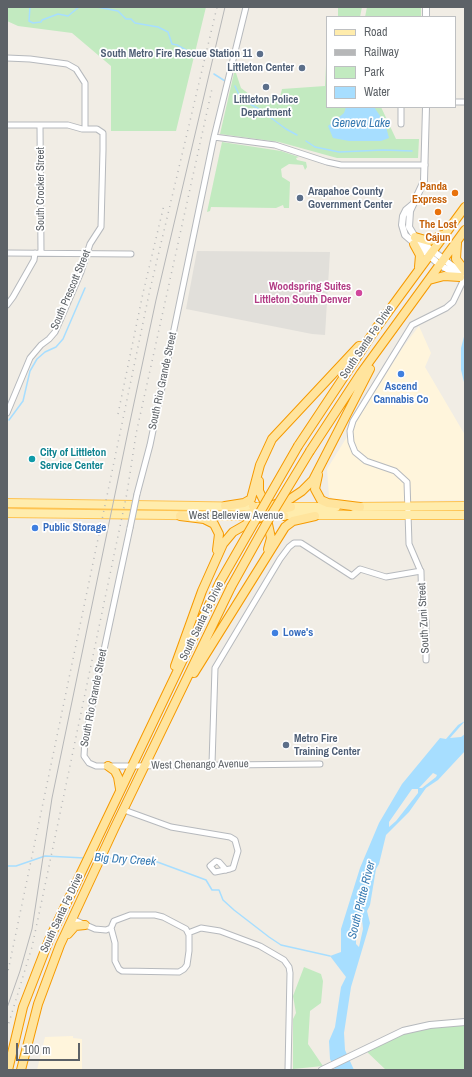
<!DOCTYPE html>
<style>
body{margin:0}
#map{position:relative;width:472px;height:1077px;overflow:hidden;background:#f1ede5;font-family:"Archivo Narrow",sans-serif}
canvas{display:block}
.frame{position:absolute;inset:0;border:8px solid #5d6267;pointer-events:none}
.legend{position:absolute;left:326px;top:16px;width:130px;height:92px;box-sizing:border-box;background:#fff;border:1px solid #bec0c2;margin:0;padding:5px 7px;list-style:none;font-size:12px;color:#5d6267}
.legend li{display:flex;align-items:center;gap:8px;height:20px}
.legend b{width:20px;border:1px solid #bec0c2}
.scale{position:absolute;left:16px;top:1043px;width:64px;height:18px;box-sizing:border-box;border:2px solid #5d6267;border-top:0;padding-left:5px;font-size:12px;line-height:14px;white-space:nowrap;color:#5d6267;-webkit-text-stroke:3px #fff;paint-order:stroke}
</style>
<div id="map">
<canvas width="472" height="1077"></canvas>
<div class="frame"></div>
<ul class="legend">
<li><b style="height:5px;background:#ffecac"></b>Road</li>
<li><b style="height:5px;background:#b6b7b8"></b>Railway</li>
<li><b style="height:11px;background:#c2eac0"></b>Park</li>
<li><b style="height:11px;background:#a7deff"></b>Water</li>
</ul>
<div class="scale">100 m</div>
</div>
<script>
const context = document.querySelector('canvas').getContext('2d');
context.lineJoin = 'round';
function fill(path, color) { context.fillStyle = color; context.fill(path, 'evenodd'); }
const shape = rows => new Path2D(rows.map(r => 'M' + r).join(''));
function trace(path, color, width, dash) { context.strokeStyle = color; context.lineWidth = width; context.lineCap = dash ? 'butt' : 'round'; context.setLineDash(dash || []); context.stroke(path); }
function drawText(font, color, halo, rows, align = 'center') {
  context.font = font + ' "Archivo Narrow",sans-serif'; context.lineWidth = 3.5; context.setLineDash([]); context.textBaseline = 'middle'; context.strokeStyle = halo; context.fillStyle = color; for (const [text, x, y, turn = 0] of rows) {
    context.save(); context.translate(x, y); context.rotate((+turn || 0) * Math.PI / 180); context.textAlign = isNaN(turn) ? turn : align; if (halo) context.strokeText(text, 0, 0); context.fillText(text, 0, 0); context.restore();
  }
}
fill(shape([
 [419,326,431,353,425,367,465,435,465,500,338,502,329,496,327,469,403,347],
 [73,1036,73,1038,82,1039,82,1070,37,1070,45,1037]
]), '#fff5dc');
fill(shape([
 [197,251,330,252,325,335,312,334,186,309]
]), '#e1dfda');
fill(shape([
 [7,7,206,7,176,131,111,131,111,66,72,33,18,26,7,21],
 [332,7,362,7,360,17,338,17,338,7],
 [367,7,421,7,421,17,365,17],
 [326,65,327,107,381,107,396,139,419,139,418,158,337,158,279,142,220,134,234,73,236,73,241,88,257,100,260,97,280,97,282,89,325,86],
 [222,142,281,151,299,157,296,158,297,160,306,162,307,167,305,170,303,165,289,164,281,169,282,177,290,182,289,208,284,208,283,205,276,208,211,207,210,211,207,212],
 [304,967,321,974,323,981,321,1003,310,1011,308,1044,323,1066,293,1069,293,1019,296,1013,293,996],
 [465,1022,465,1070,386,1070,365,1050,403,1031]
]), '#c2eac0');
fill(shape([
 [346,107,374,107,385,123,389,138,381,141,349,141,333,138,328,126,344,113],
 [465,333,465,386,461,370,461,348],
 [465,721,450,738,461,737,465,734,465,751,438,780,426,788,409,812,386,835,379,864,376,869,370,905,367,911,370,923,351,987,344,1033,345,1050,354,1070,335,1070,330,1059,329,1041,335,1027,341,987,346,977,330,956,341,952,341,929,360,868,379,823,402,784,440,738,446,739,458,725],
 [433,773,437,775,436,777,422,788,419,788],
 [412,789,418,789,418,793,396,821,389,827,389,822],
 [362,919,363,929,359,947,356,944,356,927,359,920]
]), '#a7deff');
trace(shape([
 [30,7,29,21,33,23,41,22,42,20,58,14,68,16,79,7],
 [97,7,118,11,126,19,131,19,135,23,158,27,168,32,172,44,177,45,195,55],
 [214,74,225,81],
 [235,86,241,99,259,109,286,129,297,135],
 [306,141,315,147,339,152,383,150,412,151],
 [9,420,23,401,30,371,37,359,45,352,56,347,63,339,85,288],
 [103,858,152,860,198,877,206,880,212,890,219,890,223,900,234,910,269,937,281,945,330,956],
 [7,866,16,866,45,856,85,858]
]), '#a7deff', 1.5);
const minor = shape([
 [7,58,30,59,67,64,76,69,85,83,85,129],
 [455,102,465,102],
 [401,107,401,124],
 [7,125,68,125,82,129,97,129,103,133,103,150,101,227,90,244,81,272,55,332,49,339,41,345,30,358,7,413],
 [40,125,41,253],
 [214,137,275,145,327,162,341,165,425,165],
 [7,253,131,254],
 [7,305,13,297,34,260,35,253],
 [137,494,150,445,214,137,246,7],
 [130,528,85,739,84,756,89,763,96,766,131,766,320,764],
 [426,660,426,621,422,611,421,572,409,544,407,482,395,471,366,461,355,452,351,442,350,431,353,421,412,325,446,308,453,302,464,279],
 [212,764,215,668,280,559,289,547,294,543,301,543,352,576,360,569,386,577,421,571],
 [124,810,171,827,230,837,235,840,238,851,233,868,230,869,215,872,210,866,216,861,219,862,226,870],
 [155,915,163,917,186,929,189,935,189,951,187,965,184,969,179,972,122,971,119,969,115,961,115,943,111,928,114,921,130,915,155,915],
 [72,919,95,929,106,930,111,928],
 [188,933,201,928,220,931,260,946,284,960,289,967,290,973,288,1070]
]);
const tertiary = shape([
 [426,17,426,7],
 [426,107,424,181,410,211,409,227,415,237,451,265,465,274],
 [412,205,406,210,403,216,402,225,405,235,440,265,465,280],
 [322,1070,403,1031,430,1025,465,1022]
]);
const primary = shape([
 [7,503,260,507],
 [284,507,336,507],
 [354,507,465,506],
 [7,513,248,516],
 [278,515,465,515]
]);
const trunk = shape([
 [415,237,429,241,442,235],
 [457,243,456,259,465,271],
 [414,244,420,255,419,267],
 [429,280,444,276,460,277],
 [298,446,377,327,465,207],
 [310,451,361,373,465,230],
 [318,475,315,489,321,500,328,503,360,507],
 [259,481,259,491,264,501,274,511,284,516],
 [225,506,244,503,251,499,260,465,272,439,359,346],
 [253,506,263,515,268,524,271,538,268,549],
 [180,516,204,519,214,524,219,534,217,550],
 [242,516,290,499,302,491,313,480,370,369],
 [175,666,202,591,223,544,233,532,247,524,274,511,291,507],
 [194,673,285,527,293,521,315,516],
 [108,766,115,771,118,777,120,789],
 [68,934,75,926,85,925],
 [8,1070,23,1007,49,940,220,582],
 [21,1070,38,1004,60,945,114,829,231,587]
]);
trace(minor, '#b6b9bd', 7);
trace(tertiary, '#b6b9bd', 8);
trace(primary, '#fec351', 10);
trace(trunk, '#f69a00', 10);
trace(minor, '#fff', 5);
trace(tertiary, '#fff', 6);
trace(primary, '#ffecac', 8);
trace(trunk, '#ffe49d', 8);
trace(shape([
 [7,1008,20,971,32,929,52,798,131,417,156,300,225,7]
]), '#b6b7b8', 1);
trace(shape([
 [118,414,143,293,164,205],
 [7,976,149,294,217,7],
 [7,1029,32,947,39,914,127,493,136,434,212,89]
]), '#b6b7b8', 1.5, [1, 5]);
const minorBridge = shape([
 [130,528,137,494]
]);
const trunkBridge = shape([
 [220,582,298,446],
 [231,587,270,517,310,451]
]);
trace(minorBridge, '#b6b9bd', 7, []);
trace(trunkBridge, '#f69a00', 10, []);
trace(minorBridge, '#fff', 5);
trace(trunkBridge, '#ffe49d', 8);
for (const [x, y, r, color] of [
 [260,54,4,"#5c6f8a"],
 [302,68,4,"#5c6f8a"],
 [266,87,4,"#5c6f8a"],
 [455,193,4,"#e8710a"],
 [300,198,4,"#5c6f8a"],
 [438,212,4,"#e8710a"],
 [359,293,4,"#d1479c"],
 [401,374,4,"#3f7fe0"],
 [32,459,4,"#0f9aa8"],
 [35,528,4,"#3f7fe0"],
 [275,633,4,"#3f7fe0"],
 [286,745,4,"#5c6f8a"]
]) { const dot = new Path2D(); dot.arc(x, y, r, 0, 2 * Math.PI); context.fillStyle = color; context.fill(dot); trace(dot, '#fff', 1.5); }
drawText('bold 11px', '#4e5e75', '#fff', [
 ["South Metro Fire Rescue Station 11",252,54],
 ["Littleton Center",294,68],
 ["Littleton Police",266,100,"center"],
 ["Department",266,113,"center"],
 ["Arapahoe County",308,192,"left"],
 ["Government Center",308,205,"left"],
 ["Metro Fire",294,739,"left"],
 ["Training Center",294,752,"left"]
], 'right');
drawText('bold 11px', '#c56008', '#fff', [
 ["Panda",447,187],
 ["Express",447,200],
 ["The Lost",438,225,"center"],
 ["Cajun",438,238,"center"]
], 'right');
drawText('11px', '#5d6267', '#fff', [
 ["South Crocker Street",41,189,-90],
 ["South Prescott Street",71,290,-67],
 ["South Santa Fe Drive",367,342,-56],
 ["South Rio Grande Street",163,381,-78],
 ["West Belleview Avenue",236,516],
 ["South Zuni Street",424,618,-93],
 ["South Santa Fe Drive",202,621,-64],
 ["South Rio Grande Street",94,698,-79],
 ["West Chenango Avenue",200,765,-1],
 ["South Santa Fe Drive",62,913,-65]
]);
drawText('bold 11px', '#b23c85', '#fff', [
 ["Woodspring Suites",351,287],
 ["Littleton South Denver",351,300]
], 'right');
drawText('bold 11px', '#366cbe', '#fff', [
 ["Ascend",401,387,"center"],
 ["Cannabis Co",401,400,"center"],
 ["Public Storage",43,528],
 ["Lowe's",283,633]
], 'left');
drawText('bold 11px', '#0d838f', '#fff', [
 ["City of Littleton",40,453],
 ["Service Center",40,466]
], 'left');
drawText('italic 12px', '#377ab2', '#fff', [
 ["Geneva Lake",361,124],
 ["Big Dry Creek",125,860,4],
 ["South Platte River",362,900,-76]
]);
</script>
